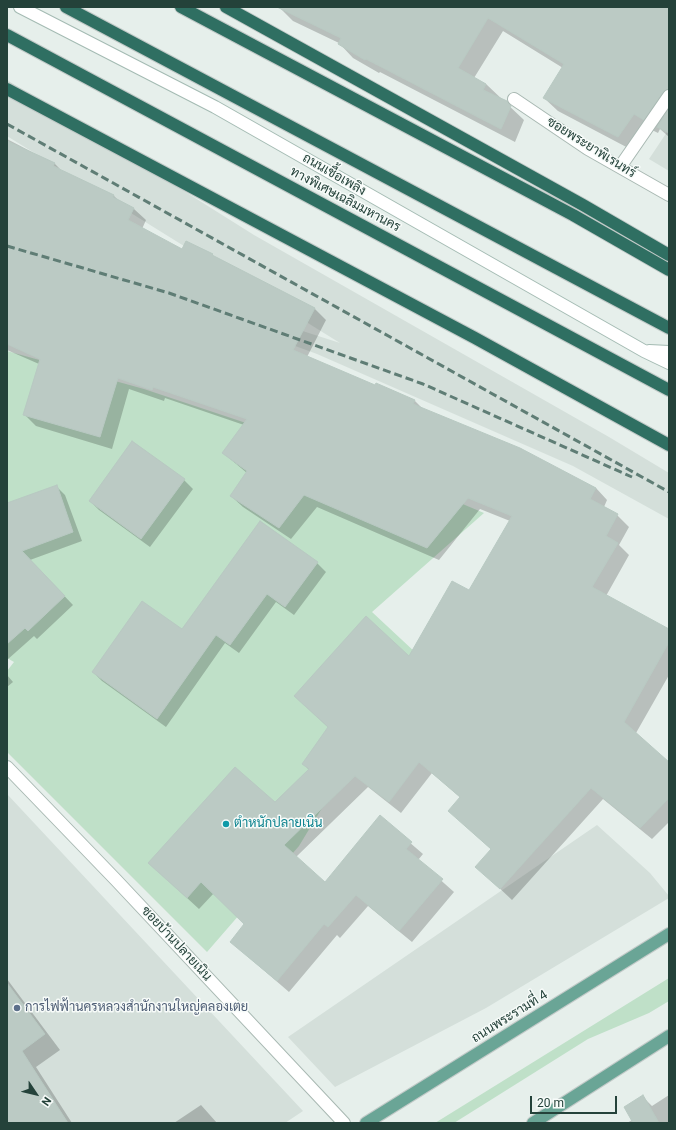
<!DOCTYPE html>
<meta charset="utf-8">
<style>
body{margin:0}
#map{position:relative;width:676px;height:1130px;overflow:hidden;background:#e6efeb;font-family:Roboto,sans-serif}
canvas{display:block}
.frame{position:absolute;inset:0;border:8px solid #24423a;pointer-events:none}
.north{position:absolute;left:16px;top:1074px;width:40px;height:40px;-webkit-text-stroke:3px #f7fbf9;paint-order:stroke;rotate:125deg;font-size:11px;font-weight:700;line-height:16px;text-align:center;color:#24423a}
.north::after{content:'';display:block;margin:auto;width:14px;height:18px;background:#24423a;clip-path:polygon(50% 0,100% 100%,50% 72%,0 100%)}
.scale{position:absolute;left:530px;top:1096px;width:87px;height:18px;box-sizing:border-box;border:2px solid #24423a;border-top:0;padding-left:5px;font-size:12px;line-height:14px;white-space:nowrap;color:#24423a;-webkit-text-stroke:3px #f7fbf9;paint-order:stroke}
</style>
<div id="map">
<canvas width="676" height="1130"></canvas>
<div class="frame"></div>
<div class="north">N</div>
<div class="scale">20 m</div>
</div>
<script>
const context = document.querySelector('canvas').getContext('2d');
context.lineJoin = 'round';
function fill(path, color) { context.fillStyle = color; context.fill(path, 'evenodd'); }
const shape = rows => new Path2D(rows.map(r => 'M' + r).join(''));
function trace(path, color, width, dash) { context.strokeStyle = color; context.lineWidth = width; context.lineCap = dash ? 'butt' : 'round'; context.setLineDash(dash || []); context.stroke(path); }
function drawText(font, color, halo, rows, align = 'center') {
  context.font = font + ' Roboto,Sarabun,sans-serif'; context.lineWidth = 3; context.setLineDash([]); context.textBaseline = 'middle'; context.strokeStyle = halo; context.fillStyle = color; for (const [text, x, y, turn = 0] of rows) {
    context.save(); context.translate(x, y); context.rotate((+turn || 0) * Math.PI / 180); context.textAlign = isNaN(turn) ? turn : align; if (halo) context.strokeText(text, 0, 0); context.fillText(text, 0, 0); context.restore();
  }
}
fill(shape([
 [7,80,254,235,609,437,669,473,669,519,573,466,317,354,142,290,7,236,340,343,7,136],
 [669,129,669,171,649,159],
 [7,794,303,1111,285,1123,7,1123],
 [597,825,650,873,669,896,669,898,486,1008,335,1087,288,1037]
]), '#d4dfda');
fill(shape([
 [7,351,144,389,363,462,484,513,372,612,416,653,299,846,207,952,7,752,7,671,14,662,7,658],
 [669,978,669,1001,649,1013,588,1039,454,1123,435,1123]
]), '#bfe0c8');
fill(shape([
 [279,7,669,7,669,137,660,129,658,133,648,128,632,150,558,111,544,98,563,68,503,31,474,78,486,84,524,120,515,142,380,72,379,73,353,58,339,43,293,21],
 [7,139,55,164,63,172,114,196,119,201,134,209,146,220,142,229,183,250,314,308,326,320,307,357,376,387,415,401,423,409,596,488,607,500,604,507,617,515,629,527,619,545,629,555,606,596,669,630,669,675,636,733,669,763,669,822,652,839,603,799,512,900,477,867,492,850,461,822,461,798,432,773,401,813,368,787,296,857,325,883,380,817,423,854,418,860,454,892,412,942,368,906,340,938,337,935,289,992,231,942,246,924,214,893,199,909,149,863,275,803,309,770,304,764,329,728,295,696,409,658,470,592,510,521,480,509,439,560,317,507,291,539,243,507,231,496,247,473,223,453,244,425,165,398,164,401,129,389,112,449,36,426,24,414,39,364,7,350],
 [133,442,184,480,193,489,150,547,99,510,90,501],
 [56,486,65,495,82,541,30,560,73,605,37,639,34,636,7,660,7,504],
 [261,522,317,563,326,572,294,615,276,602,239,653,225,643,166,727,102,681,93,672,182,630],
 [7,675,13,682,7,687],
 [7,979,60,1050,36,1067,72,1123,7,1123],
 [669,1095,669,1123,627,1123,632,1120,643,1097,652,1106],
 [201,1105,217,1123,174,1123]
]), '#0003');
const building = shape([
 [277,7,669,7,669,89,663,92,644,120,634,114,618,137,543,98,564,64,488,18,458,68,486,84,483,90,507,101,511,106,501,129,366,59,365,60,338,44,341,38,277,7],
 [669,109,669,133,657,127,669,109],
 [7,141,55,163,53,166,114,195,113,197,134,208,128,220,182,249,186,241,213,254,212,255,315,308,293,350,375,385,376,383,415,400,413,404,520,448,596,488,590,499,618,514,606,536,618,543,592,587,669,629,669,642,624,722,669,762,669,798,640,828,591,788,500,889,475,867,491,849,448,811,460,797,419,762,389,802,355,776,284,845,325,882,380,815,412,842,406,849,443,879,399,931,356,895,328,927,324,924,277,981,230,942,244,924,201,882,187,898,148,863,235,767,275,802,309,769,302,764,328,727,294,696,366,616,409,656,452,581,469,590,512,516,468,498,427,548,304,495,279,528,230,496,247,471,222,453,247,419,153,387,152,390,118,378,100,437,23,415,40,359,7,344,7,141],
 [132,441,185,479,141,539,89,501,132,441],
 [57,485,73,532,22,551,65,596,28,631,25,628,7,644,7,503,57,485],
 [260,521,318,562,285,607,267,594,230,645,216,635,157,719,92,672,142,601,182,629,260,521],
 [7,983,45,1034,22,1051,68,1123,7,1123,7,983],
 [643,1095,659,1123,633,1123,624,1107,643,1095]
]);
fill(building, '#bbcac4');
trace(building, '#b8c9c2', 1);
const street = shape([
 [514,99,588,149,669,195],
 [620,167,669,96],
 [7,767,116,880,344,1123]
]);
const secondary = shape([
 [20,7,215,107,644,351,669,363],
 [649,351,669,352]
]);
const primary = shape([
 [366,1123,669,934],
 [533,1123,669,1036]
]);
const highway = shape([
 [66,7,669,328],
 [181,7,573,215,669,270],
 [226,7,583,205,669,255],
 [7,35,669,390],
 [7,89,475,338,669,445]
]);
trace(street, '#a8b8b2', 14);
trace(secondary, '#a4bbb3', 14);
trace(primary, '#c2cac8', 14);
trace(highway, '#c2cac8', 14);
trace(street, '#fff', 12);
trace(secondary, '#fff', 12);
trace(primary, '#6aa596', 12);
trace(highway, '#2f6f62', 12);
trace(shape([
 [7,124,669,492],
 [7,246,169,293,423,384,632,477]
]), '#5f7d75', 3, [8, 4]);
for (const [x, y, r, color] of [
 [226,824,4,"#0f9aa8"],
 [17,1008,4,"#5c6f8a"]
]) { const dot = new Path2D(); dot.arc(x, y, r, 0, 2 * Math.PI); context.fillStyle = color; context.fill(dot); trace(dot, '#f7fbf9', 1.5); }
drawText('13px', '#24423a', '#f7fbf9', [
 ["ซอยพระยาพิเรนทร์",591,148,32],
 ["ถนนเชื้อเพลิง",334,175,30],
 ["ทางพิเศษเฉลิมมหานคร",345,200,28],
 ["ซอยบ้านปลายเนิน",176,944,47],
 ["ถนนพระรามที่ 4",510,1017,-32]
]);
drawText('13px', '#0d838f', '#f7fbf9', [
 ["ตำหนักปลายเนิน",234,824]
], 'left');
drawText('13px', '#4e5e75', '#f7fbf9', [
 ["การไฟฟ้านครหลวงสำนักงานใหญ่คลองเตย",25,1008]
], 'left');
</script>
